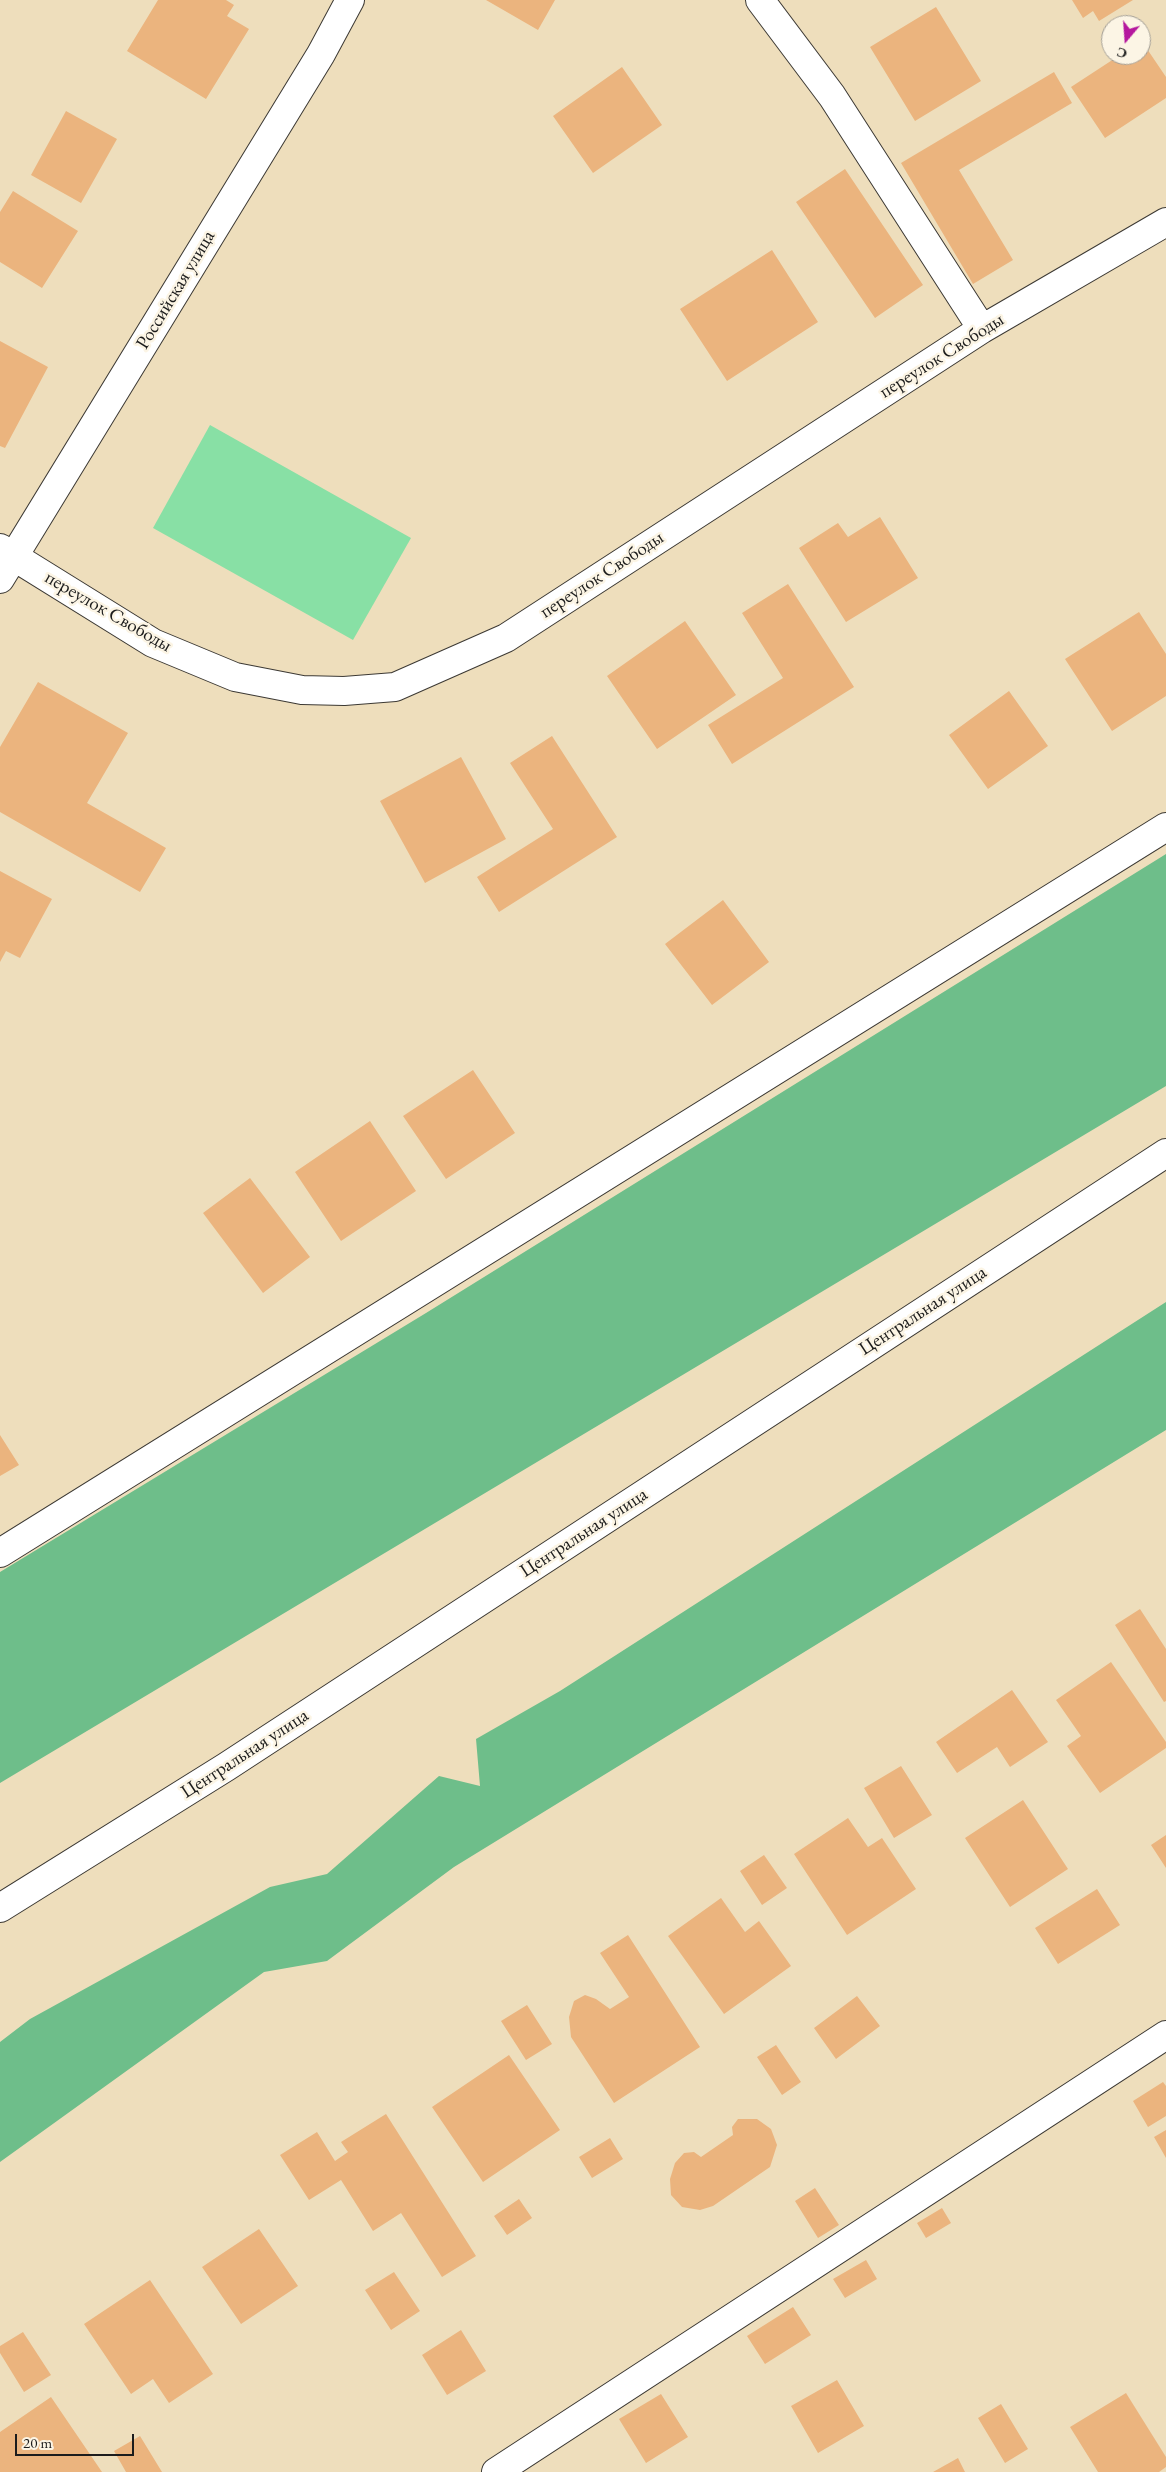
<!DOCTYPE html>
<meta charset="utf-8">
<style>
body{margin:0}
#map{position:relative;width:1166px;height:2472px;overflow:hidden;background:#eedebc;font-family:"EB Garamond",serif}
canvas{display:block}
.north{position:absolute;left:1101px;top:15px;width:50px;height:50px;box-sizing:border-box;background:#fcf5e5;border:1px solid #a29e95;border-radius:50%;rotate:198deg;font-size:14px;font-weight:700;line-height:20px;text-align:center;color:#1c1c1c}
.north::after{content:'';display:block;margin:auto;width:18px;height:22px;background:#b5179e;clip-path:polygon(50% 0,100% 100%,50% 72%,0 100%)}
.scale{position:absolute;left:15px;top:2434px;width:119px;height:22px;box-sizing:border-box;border:2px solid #1c1c1c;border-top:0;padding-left:6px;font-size:15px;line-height:18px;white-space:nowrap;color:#1c1c1c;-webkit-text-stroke:4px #fcf5e5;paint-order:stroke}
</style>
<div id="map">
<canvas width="1166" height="2472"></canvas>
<div class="north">С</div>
<div class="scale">20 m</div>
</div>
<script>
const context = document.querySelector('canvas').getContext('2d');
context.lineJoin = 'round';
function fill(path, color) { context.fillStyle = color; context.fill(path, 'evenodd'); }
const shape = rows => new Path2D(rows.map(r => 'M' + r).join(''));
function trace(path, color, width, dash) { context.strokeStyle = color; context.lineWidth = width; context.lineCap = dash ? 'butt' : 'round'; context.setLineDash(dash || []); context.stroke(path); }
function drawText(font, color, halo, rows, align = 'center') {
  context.font = font + ' "EB Garamond",serif'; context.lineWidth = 5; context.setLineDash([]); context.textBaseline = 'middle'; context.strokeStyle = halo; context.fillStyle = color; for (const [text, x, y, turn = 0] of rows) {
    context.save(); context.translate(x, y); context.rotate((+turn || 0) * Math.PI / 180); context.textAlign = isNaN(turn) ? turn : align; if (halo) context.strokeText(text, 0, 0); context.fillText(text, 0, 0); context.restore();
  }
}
fill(shape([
 [210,425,411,538,353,640,153,528]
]), '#88e0a5');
fill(shape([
 [1166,854,1166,1086,0,1783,0,1572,426,1313],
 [1166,1302,1166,1430,454,1867,327,1961,264,1972,0,2162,0,2042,30,2019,270,1887,327,1874,439,1776,480,1786,476,1739,560,1691]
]), '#6ebe8a');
fill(shape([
 [158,0,226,0,234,5,227,16,249,29,206,99,127,51],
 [486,0,555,0,538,30],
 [1072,0,1133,0,1099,21,1093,11,1083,18],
 [936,7,981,81,915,121,870,47],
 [1141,40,1166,77,1166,98,1105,138,1071,87,1120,55,1141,55],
 [622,67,662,125,593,173,553,116],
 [1054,72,1072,103,959,170,1013,260,973,284,901,163],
 [66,111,117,139,81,203,31,175],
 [845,169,923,285,875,318,796,202],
 [13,191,78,231,42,288,0,262,0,212],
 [772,250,818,322,727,381,680,309],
 [0,341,48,367,5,448,0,446],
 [880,517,918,578,846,622,799,548,838,523,848,537],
 [788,584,854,687,732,764,708,725,783,678,742,613],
 [1139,612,1166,654,1166,696,1112,731,1065,659],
 [685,621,736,695,657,749,607,676],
 [38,682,128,733,87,803,166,848,140,892,0,812,0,747],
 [1009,691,1048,746,988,789,949,735],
 [552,736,617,837,499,912,477,877,553,829,510,763],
 [461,757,506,839,425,883,380,801],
 [0,871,52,899,20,958,6,951,0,962],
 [723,900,769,962,712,1005,665,944],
 [473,1070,515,1133,446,1179,403,1116],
 [370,1121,416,1191,341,1241,295,1172],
 [250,1178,310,1257,263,1293,203,1213],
 [0,1435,19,1465,0,1476],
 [1140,1609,1166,1649,1166,1701,1164,1702,1115,1625],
 [1111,1662,1166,1742,1166,1748,1100,1793,1067,1746,1081,1736,1056,1700],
 [1012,1690,1048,1742,1010,1767,997,1747,957,1773,936,1742],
 [901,1766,932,1815,894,1838,864,1788],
 [1023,1800,1068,1869,1010,1907,965,1838],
 [848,1818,868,1847,882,1838,916,1889,847,1935,794,1854],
 [1166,1835,1166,1868,1151,1845],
 [764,1855,787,1888,762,1905,740,1871],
 [1097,1889,1120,1925,1058,1964,1035,1928],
 [721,1898,745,1932,759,1921,791,1966,724,2014,668,1936],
 [628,1935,700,2047,614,2103,571,2037,569,2017,574,2001,585,1995,596,1999,610,2009,629,1997,600,1953],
 [857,1996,880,2026,836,2059,814,2028],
 [527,2005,552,2044,526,2060,501,2021],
 [776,2045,801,2082,782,2095,757,2057],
 [509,2055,560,2130,483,2182,432,2107],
 [1163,2082,1166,2086,1166,2116,1148,2127,1133,2101],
 [386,2114,476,2256,442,2277,401,2213,373,2231,341,2180,309,2200,280,2155,317,2132,335,2161,348,2152,341,2142],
 [738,2119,757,2119,771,2129,777,2145,770,2167,713,2206,700,2210,682,2207,671,2195,670,2179,675,2163,684,2153,694,2152,701,2157,733,2135,732,2127],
 [1166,2130,1166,2158,1154,2137],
 [610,2138,623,2159,592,2178,579,2157],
 [815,2188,839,2225,818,2238,795,2201],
 [519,2199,532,2218,507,2235,494,2216],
 [942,2208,951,2223,926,2238,917,2223],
 [259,2229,298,2286,241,2324,202,2267],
 [866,2260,877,2279,845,2298,833,2279],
 [394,2272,420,2311,391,2330,365,2290],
 [150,2280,213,2374,169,2403,153,2379,131,2394,84,2324],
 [793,2307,811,2335,765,2364,747,2336],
 [461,2330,486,2371,447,2395,422,2355],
 [23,2332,51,2375,24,2392,0,2353,0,2346],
 [837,2380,864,2426,818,2453,791,2406],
 [1126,2393,1166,2457,1166,2467,1159,2472,1098,2472,1070,2427],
 [661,2394,688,2437,646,2463,619,2419],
 [51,2397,102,2472,0,2472,0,2432],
 [1001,2404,1028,2449,1005,2463,978,2418],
 [140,2436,162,2472,126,2472,114,2451],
 [958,2458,965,2472,933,2472]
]), '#ebb47e');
const minor = shape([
 [760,0,832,96,982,329],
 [0,548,153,643,235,677,302,690,344,691,395,687,506,638,982,329,1166,222],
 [0,579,321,54,350,0],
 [0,1553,1166,827],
 [496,2472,1166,2035]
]);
const tertiary = shape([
 [0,1908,226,1767,1166,1153]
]);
trace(minor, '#3c3934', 30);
trace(tertiary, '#3c3934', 30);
trace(minor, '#fff', 28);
trace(tertiary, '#fff', 28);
drawText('19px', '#1c1c1c', '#fcf5e5', [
 ["Российская улица",176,290,-59],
 ["переулок Свободы",942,356,-32],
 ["переулок Свободы",602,575,-33],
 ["переулок Свободы",108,612,30],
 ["Центральная улица",923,1311,-33],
 ["Центральная улица",584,1533,-33],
 ["Центральная улица",245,1754,-33]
]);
</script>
